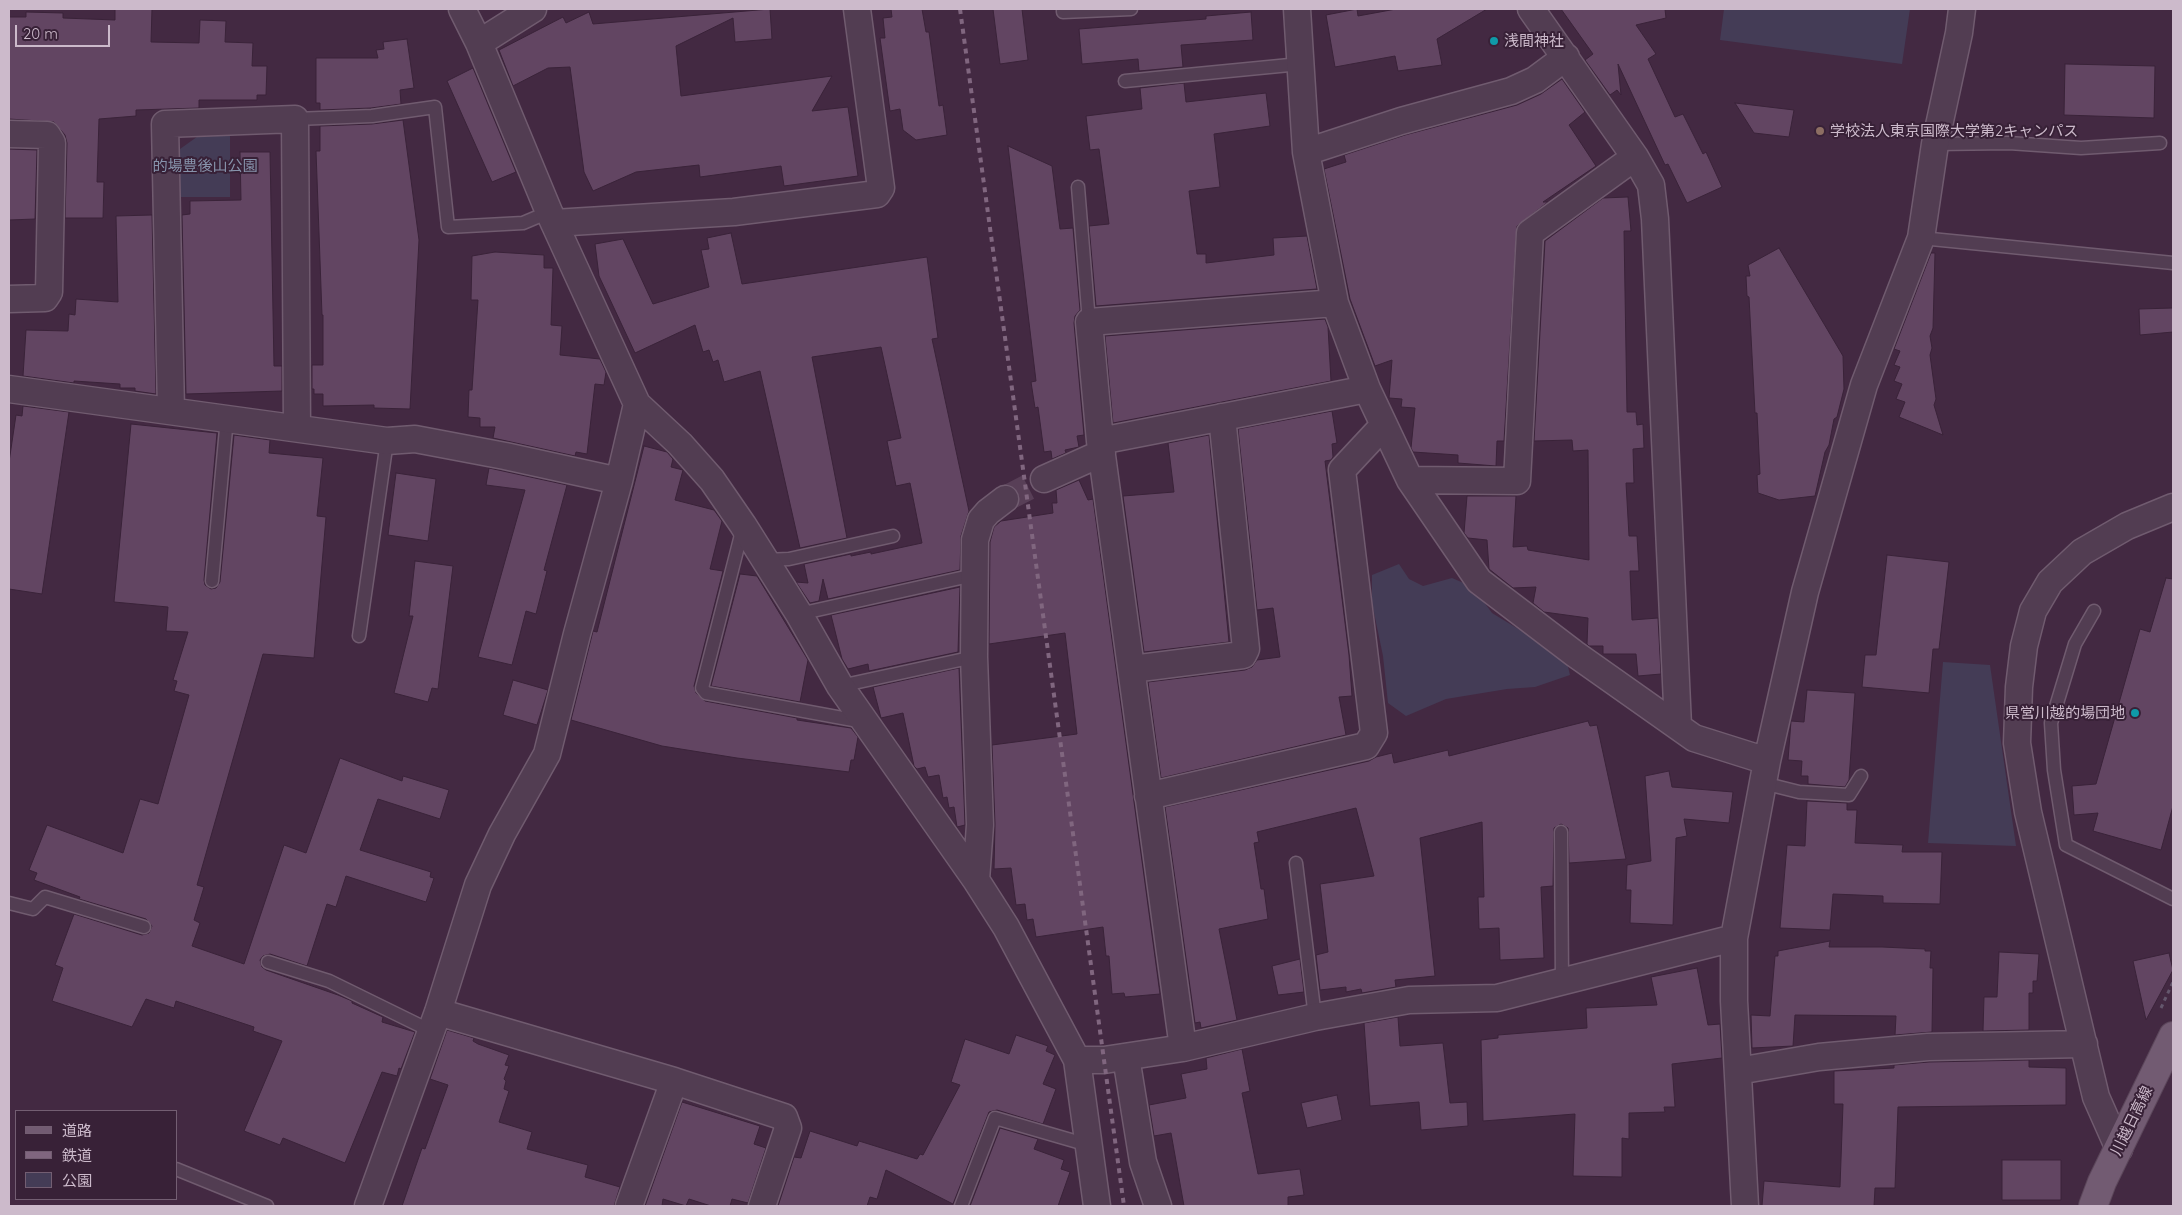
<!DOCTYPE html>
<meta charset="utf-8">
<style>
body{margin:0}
#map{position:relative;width:2182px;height:1215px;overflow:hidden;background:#432942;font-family:Quicksand,"Noto Sans JP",sans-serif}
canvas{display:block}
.frame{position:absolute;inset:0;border:10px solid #ccbacb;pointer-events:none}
.legend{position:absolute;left:15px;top:1110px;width:162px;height:90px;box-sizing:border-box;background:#382137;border:1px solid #735e72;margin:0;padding:6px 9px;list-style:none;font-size:15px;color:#ccbacb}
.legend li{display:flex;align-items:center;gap:10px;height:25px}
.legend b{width:25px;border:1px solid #735e72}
.scale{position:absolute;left:15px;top:25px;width:95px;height:22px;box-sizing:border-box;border:2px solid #ccbacb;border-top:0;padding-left:6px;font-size:15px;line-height:18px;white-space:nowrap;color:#ccbacb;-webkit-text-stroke:4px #382137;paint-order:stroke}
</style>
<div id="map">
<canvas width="2182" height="1215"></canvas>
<div class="frame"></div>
<ul class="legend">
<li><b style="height:6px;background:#725b72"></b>道路</li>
<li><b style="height:6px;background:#80667f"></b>鉄道</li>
<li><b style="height:14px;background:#443c56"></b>公園</li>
</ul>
<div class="scale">20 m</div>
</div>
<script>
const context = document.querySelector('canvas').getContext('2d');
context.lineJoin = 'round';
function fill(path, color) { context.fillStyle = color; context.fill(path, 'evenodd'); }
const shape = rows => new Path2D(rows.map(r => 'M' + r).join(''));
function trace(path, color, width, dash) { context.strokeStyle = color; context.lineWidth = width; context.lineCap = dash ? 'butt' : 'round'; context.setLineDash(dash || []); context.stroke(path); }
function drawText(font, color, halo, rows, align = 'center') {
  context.font = font + ' Quicksand,"Noto Sans JP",sans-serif'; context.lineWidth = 4; context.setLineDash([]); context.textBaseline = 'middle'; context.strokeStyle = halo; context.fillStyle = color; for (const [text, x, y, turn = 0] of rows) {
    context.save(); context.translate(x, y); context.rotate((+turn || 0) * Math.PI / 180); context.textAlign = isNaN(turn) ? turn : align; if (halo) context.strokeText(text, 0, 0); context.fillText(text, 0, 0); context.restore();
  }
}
fill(shape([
 [1724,9,1910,9,1902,64,1720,40],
 [201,134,230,134,230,197,179,197,180,149],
 [1399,564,1409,579,1423,586,1452,578,1473,587,1492,613,1566,658,1570,675,1535,687,1507,689,1446,699,1406,716,1388,703,1383,656,1372,603,1372,575],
 [1943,662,1990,665,2016,846,1928,843]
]), '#443c56');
const building = shape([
 [115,9,152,9,151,42,199,43,200,20,226,21,225,42,253,43,252,66,267,66,266,95,257,95,257,100,199,100,199,108,136,110,136,116,99,119,97,182,104,182,103,218,65,218,67,143,65,135,54,122,9,119,9,17,26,17,26,12,63,13,63,18,115,20,115,9],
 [770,9,772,39,735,42,733,18,676,46,681,96,832,76,812,111,848,107,858,176,784,186,781,166,700,177,699,165,636,172,593,191,584,172,570,67,548,68,513,86,499,50,563,17,566,23,589,12,593,24,770,9],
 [891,9,922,9,926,32,929,32,939,106,943,105,947,135,916,140,903,130,900,109,890,111,880,38,885,38,883,18,892,17,891,9],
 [993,9,1022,9,1028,60,1000,64,993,9],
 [1357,9,1358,16,1396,9,1487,9,1437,39,1442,65,1398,71,1395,56,1335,67,1326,15,1357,9],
 [1561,9,1665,9,1666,18,1636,25,1656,54,1648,59,1675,117,1683,114,1703,154,1706,152,1722,187,1687,203,1668,164,1665,165,1618,64,1621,95,1617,90,1610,95,1585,60,1593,54,1561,9],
 [1251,12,1253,40,1181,45,1183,67,1139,71,1138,59,1082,64,1079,29,1206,19,1206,16,1251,12],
 [407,39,414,88,400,90,401,104,371,108,320,110,320,103,316,103,316,58,378,58,376,50,384,49,383,42,407,39],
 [2065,64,2155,66,2154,118,2064,115,2065,64],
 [473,68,516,172,492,182,447,81,473,68],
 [1562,79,1585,112,1569,125,1596,166,1543,202,1548,202,1517,226,1504,441,1497,441,1496,466,1458,463,1458,455,1413,452,1411,448,1415,408,1401,407,1402,399,1389,398,1392,360,1375,366,1350,299,1324,169,1346,162,1344,155,1405,135,1517,105,1541,94,1562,79],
 [1184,83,1186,102,1266,93,1270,126,1214,134,1220,187,1189,191,1197,254,1206,254,1206,263,1274,255,1273,238,1307,236,1317,289,1096,306,1089,226,1109,224,1099,149,1090,150,1086,116,1142,109,1140,88,1184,83],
 [1735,103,1794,110,1789,137,1754,133,1735,103],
 [403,120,419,240,410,409,374,408,374,405,323,406,323,394,314,394,314,389,312,389,312,365,323,365,323,315,322,315,316,151,320,151,320,126,372,124,403,120],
 [1008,146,1052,166,1060,229,1073,228,1080,310,1075,316,1074,323,1084,435,1077,436,1079,447,1065,450,1066,453,1052,459,1051,451,1044,452,1038,407,1035,408,1031,382,1036,381,1008,146],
 [9,149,37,150,35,219,9,220,9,149],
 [240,152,270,152,274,366,282,366,282,391,186,394,182,215,190,214,190,201,241,200,240,152],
 [1628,197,1631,231,1624,231,1627,412,1636,412,1637,425,1643,424,1644,448,1633,449,1634,483,1626,483,1629,536,1637,536,1639,571,1630,571,1632,620,1658,618,1661,674,1638,676,1636,654,1603,654,1603,646,1589,646,1587,644,1588,618,1544,612,1533,603,1536,587,1513,588,1489,569,1487,540,1468,538,1464,533,1467,496,1516,496,1513,547,1527,546,1528,550,1589,560,1588,450,1573,451,1572,440,1534,441,1545,241,1603,198,1628,197],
 [152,215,156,394,135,391,135,388,120,388,120,384,74,381,74,383,23,376,26,330,68,331,69,314,75,315,76,299,118,302,116,216,152,215],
 [731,233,742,284,927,257,938,338,932,339,969,511,961,536,960,570,828,599,823,579,819,601,810,603,796,582,808,583,804,564,851,554,851,556,871,552,871,554,922,543,910,483,896,486,887,441,901,438,881,347,812,357,847,538,800,548,760,371,724,382,718,360,713,362,709,350,703,352,695,325,635,353,599,276,595,244,623,239,653,304,709,287,701,250,709,249,707,238,731,233],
 [1779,248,1843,356,1844,389,1837,417,1834,419,1829,445,1825,452,1815,496,1779,500,1758,493,1757,475,1760,474,1757,413,1755,413,1749,297,1747,296,1746,276,1750,276,1748,265,1779,248],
 [495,252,544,255,544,268,553,268,551,325,562,326,560,355,600,359,606,372,604,385,595,384,587,454,576,452,575,456,493,438,495,427,480,427,480,418,468,417,469,390,472,390,478,300,471,300,472,256,495,252],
 [1931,253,1935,253,1933,328,1930,336,1932,348,1930,355,1936,399,1934,405,1943,435,1899,417,1905,402,1896,399,1902,384,1894,381,1900,367,1894,365,1900,351,1894,349,1931,253],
 [2173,308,2173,332,2140,335,2139,309,2173,308],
 [1325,319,1328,327,1331,381,1113,423,1105,336,1325,319],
 [23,406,69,412,42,594,9,589,9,462,16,415,22,416,23,406],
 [1332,411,1337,443,1332,444,1333,457,1331,460,1325,461,1349,655,1352,696,1339,697,1346,735,1161,778,1148,682,1245,670,1252,667,1257,660,1280,657,1273,608,1257,610,1238,429,1332,411],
 [131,424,217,433,204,580,205,585,211,589,216,588,220,582,234,435,270,440,269,453,323,458,317,516,326,517,314,658,263,654,197,885,204,887,194,920,200,923,192,946,244,964,284,845,306,853,340,758,402,781,403,776,449,790,440,819,378,799,360,850,431,872,430,877,434,878,426,902,346,876,336,907,327,904,307,966,270,954,263,956,260,960,262,967,266,970,338,995,352,1001,352,1003,383,1017,382,1022,415,1032,401,1069,399,1068,397,1076,382,1072,345,1163,283,1138,280,1145,244,1131,282,1041,253,1031,254,1027,176,1001,174,1008,146,999,132,1027,52,1001,63,968,55,965,74,914,142,935,149,933,152,926,146,919,79,899,80,897,34,880,37,873,29,870,47,825,123,853,140,799,158,804,189,695,174,691,177,681,173,680,188,632,166,631,168,607,114,602,131,424],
 [1209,435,1229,642,1144,652,1123,496,1174,492,1168,443,1209,435],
 [644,446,667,452,673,459,671,467,683,470,675,500,714,510,722,521,710,569,723,571,694,686,696,693,705,701,797,718,797,720,851,728,858,737,854,760,851,760,849,772,737,758,662,746,571,720,593,631,597,632,644,446],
 [489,468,567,485,544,570,547,571,536,614,526,611,512,665,478,657,525,490,486,485,489,468],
 [396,473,436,479,428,541,388,535,396,473],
 [1079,480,1088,500,1093,499,1160,994,1125,997,1124,993,1112,994,1109,956,1106,956,1103,927,1036,937,1033,919,1027,920,1025,904,1016,905,1011,868,994,869,995,824,992,745,1077,734,1065,633,989,644,990,542,994,527,1001,521,1053,513,1052,503,1057,503,1056,490,1079,480],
 [1887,555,1949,562,1939,649,1933,649,1929,693,1862,687,1865,655,1876,655,1887,555],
 [415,561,453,566,438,689,432,688,428,702,394,693,413,616,409,616,415,561],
 [740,574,757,576,808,660,800,702,711,686,740,574],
 [2166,578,2173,579,2173,806,2161,850,2093,831,2098,813,2074,815,2072,786,2096,784,2140,629,2150,632,2166,578],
 [960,587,958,652,869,671,868,664,848,669,842,659,831,615,960,587],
 [959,668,965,825,957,827,954,807,949,808,947,797,943,798,939,775,928,777,925,767,917,769,914,766,903,713,881,718,873,687,959,668],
 [513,680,548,690,537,725,503,715,513,680],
 [1807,690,1855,693,1849,780,1845,787,1808,784,1808,776,1801,776,1802,761,1788,760,1791,721,1804,722,1807,690],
 [1588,721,1590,726,1597,725,1626,859,1569,863,1568,828,1561,824,1554,828,1553,886,1541,887,1544,958,1500,960,1499,928,1479,929,1478,897,1484,897,1482,822,1420,838,1435,976,1395,980,1396,987,1362,993,1361,989,1346,992,1346,987,1320,990,1316,955,1328,952,1320,884,1374,876,1356,808,1257,832,1259,842,1254,843,1261,889,1264,889,1268,919,1219,929,1237,1020,1201,1028,1200,1022,1195,1023,1165,807,1369,761,1376,757,1392,753,1394,763,1448,750,1449,756,1588,721],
 [1669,771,1672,787,1733,792,1729,823,1684,819,1687,836,1676,838,1673,925,1630,923,1631,890,1626,890,1627,865,1651,861,1645,776,1669,771],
 [1807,801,1847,803,1847,810,1857,810,1855,843,1903,845,1902,852,1942,852,1940,904,1883,903,1883,896,1833,894,1830,930,1780,928,1787,845,1805,846,1807,801],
 [1830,941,1829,947,1882,947,1925,949,1925,951,1931,951,1930,968,1933,968,1932,1032,1895,1035,1896,1016,1795,1015,1793,1046,1752,1048,1751,1015,1770,1016,1775,956,1778,956,1778,951,1830,941],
 [1999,952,2039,954,2037,981,2033,981,2033,993,2029,993,2029,1030,1983,1031,1984,997,1997,997,1999,952],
 [2169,953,2173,970,2146,1020,2133,961,2169,953],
 [1300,959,1304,992,1278,995,1272,966,1300,959],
 [1697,968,1708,1025,1720,1024,1722,1058,1672,1064,1675,1107,1664,1107,1665,1112,1629,1113,1629,1139,1622,1138,1622,1177,1573,1176,1575,1114,1483,1121,1481,1040,1498,1038,1498,1035,1587,1028,1586,1008,1657,1005,1651,977,1697,968],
 [1398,1017,1400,1046,1443,1043,1450,1103,1467,1102,1468,1126,1421,1130,1419,1102,1370,1106,1364,1023,1398,1017],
 [447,1030,474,1038,473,1041,478,1044,509,1055,505,1065,509,1066,504,1079,506,1081,504,1089,509,1091,499,1122,532,1132,527,1149,588,1165,585,1177,620,1187,614,1206,402,1206,422,1148,425,1149,448,1085,430,1079,447,1030],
 [1016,1035,1048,1046,1046,1051,1055,1055,1043,1084,1056,1089,1043,1124,997,1110,989,1112,953,1204,886,1170,877,1199,870,1197,867,1206,778,1206,794,1157,801,1158,810,1131,857,1146,859,1141,917,1159,920,1154,923,1155,960,1085,951,1082,965,1039,1009,1054,1016,1035],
 [1242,1049,1250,1091,1242,1093,1258,1174,1300,1169,1304,1195,1288,1197,1288,1206,1184,1206,1171,1133,1154,1136,1149,1105,1186,1098,1181,1074,1207,1069,1206,1058,1242,1049],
 [2029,1060,2029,1067,2066,1068,2066,1105,1898,1107,1895,1188,1875,1188,1874,1206,1762,1206,1764,1181,1840,1187,1843,1104,1834,1104,1834,1071,1894,1068,1894,1065,1929,1062,2029,1060],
 [1337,1095,1342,1120,1307,1128,1301,1103,1337,1095],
 [682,1102,760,1126,754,1144,766,1148,748,1203,732,1199,730,1206,711,1206,689,1199,686,1206,663,1199,662,1206,645,1206,682,1102],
 [1000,1128,1038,1139,1034,1149,1064,1160,1061,1169,1070,1172,1058,1206,970,1206,1000,1128],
 [2002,1160,2061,1160,2061,1200,2002,1200,2002,1160]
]);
fill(building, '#624562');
trace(building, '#3a2339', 1);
trace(shape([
 [1005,499,1044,479]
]), '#583f57', 26, [26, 13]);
const service = shape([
 [1063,9,1063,12,1131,9],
 [1125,81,1300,64],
 [295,119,372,116,435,107,448,227,523,223,549,212],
 [1935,144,2009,143,2081,148,2160,143],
 [1078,187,1089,322],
 [1921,238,2173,263],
 [743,527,702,688,706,693,864,722],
 [765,560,789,559,893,536],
 [212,581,227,418],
 [2094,611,2075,644,2051,723,2054,770,2066,845,2173,899],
 [799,614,974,575],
 [359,636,387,441],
 [840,686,974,657],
 [1763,783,1799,792,1849,795,1861,776],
 [1561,832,1562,983],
 [1296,863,1315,1017],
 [9,903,33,909,45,897,144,927],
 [268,962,329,981,431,1031],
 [176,1169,267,1206],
 [961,1206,995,1118,1088,1145]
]);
const minor = shape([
 [462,9,479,43,549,212,637,404,680,444,712,480,743,525,799,614,840,686,976,880,1006,927,1077,1060,1104,1060,1183,1048,1315,1017,1409,1000,1497,998,1734,938],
 [1297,9,1306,152,1335,303,1367,389,1410,480,1479,581,1575,654,1694,738,1767,761],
 [1531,9,1635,157,1651,185,1655,219,1678,726],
 [479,43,533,9],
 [9,134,47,135,52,143,49,292,45,298,9,299],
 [1306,152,1401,121,1511,91,1535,80,1566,57],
 [554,223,734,212,877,194,881,188,857,9],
 [9,389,387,441,415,439,505,456,619,481],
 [171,411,165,124,295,119,297,428],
 [1100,441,1367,389],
 [1044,479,1102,453],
 [1410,480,1517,481,1530,233,1635,157],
 [1132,669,1243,655,1246,649,1222,417],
 [1148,796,1366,746,1374,733,1342,470,1384,425],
 [976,880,980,825,974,657,975,540,981,520,988,512,1005,499],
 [438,1012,674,1081,784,1117,788,1128,762,1206],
 [1183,1048,1100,441,1089,322,1335,303],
 [1126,1057,1143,1162,1158,1206],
 [1077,1060,1097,1206],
 [1738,1071,1819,1057,1928,1047,2084,1044],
 [2119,1149,2096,1097,2028,812,2017,743,2019,687,2024,646,2033,611,2050,582,2082,552,2127,526,2173,507],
 [368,1206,438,1012,478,885,502,834,547,754,577,634,619,481,637,404],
 [629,1206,674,1081],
 [1745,1206,1734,1001,1734,938,1767,761,1805,592,1864,385,1921,238,1935,144,1959,33,1962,9]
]);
const primary = shape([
 [2093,1206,2102,1182,2173,1036]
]);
trace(service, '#705b6f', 15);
trace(minor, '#705b6f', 29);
trace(primary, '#5c475b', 30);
trace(shape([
 [2161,1008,2173,982]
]), '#64576d', 3, [4, 4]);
trace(service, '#523d52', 12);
trace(minor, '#523d52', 26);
trace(primary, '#725b72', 28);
trace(shape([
 [960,9,1124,1206]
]), '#80667f', 4, [5, 5]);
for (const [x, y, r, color] of [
 [1494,41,5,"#0f9aa8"],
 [1820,131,5,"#8d6e63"],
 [2135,713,5,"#0f9aa8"]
]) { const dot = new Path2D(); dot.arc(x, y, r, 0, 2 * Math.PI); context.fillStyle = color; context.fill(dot); trace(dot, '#382137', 2); }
drawText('15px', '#ccbacb', '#382137', [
 ["浅間神社",1504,41],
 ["学校法人東京国際大学第2キャンパス",1830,131],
 ["県営川越的場団地",2125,713,"right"]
], 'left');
drawText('15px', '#8793ab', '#382137', [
 ["的場豊後山公園",205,166]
]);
drawText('15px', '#ccbacb', '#382137', [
 ["川越日高線",2132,1121,-64]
]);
</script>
